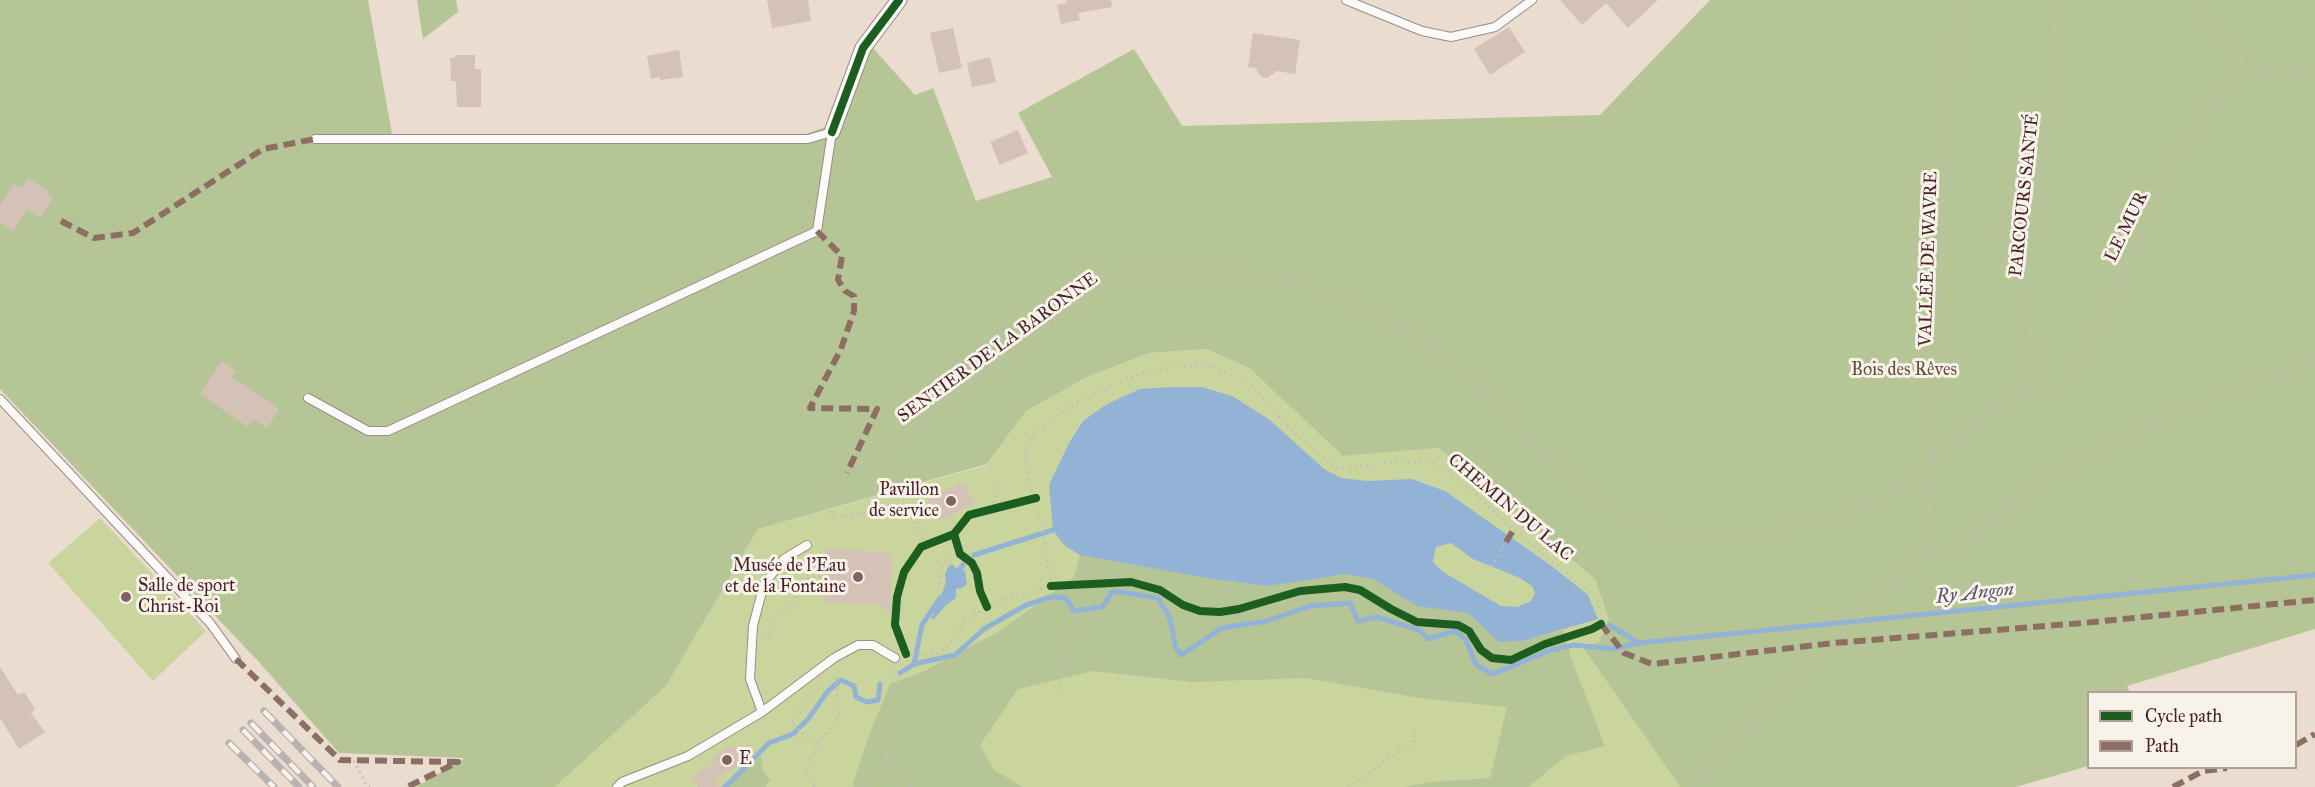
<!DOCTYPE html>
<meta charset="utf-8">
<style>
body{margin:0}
#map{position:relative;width:2315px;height:787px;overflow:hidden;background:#eadcce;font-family:"IM FELL Great Primer",serif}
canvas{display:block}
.legend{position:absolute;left:2087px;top:691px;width:210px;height:78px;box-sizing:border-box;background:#f7f3e8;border:2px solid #b29e9c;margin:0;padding:8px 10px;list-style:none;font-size:18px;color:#4a1f2b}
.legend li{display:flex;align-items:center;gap:12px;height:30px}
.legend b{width:30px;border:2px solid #b29e9c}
</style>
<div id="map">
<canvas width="2315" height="787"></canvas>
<ul class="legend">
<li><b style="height:8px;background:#1b5e20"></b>Cycle path</li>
<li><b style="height:8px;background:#8d6e63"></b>Path</li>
</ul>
</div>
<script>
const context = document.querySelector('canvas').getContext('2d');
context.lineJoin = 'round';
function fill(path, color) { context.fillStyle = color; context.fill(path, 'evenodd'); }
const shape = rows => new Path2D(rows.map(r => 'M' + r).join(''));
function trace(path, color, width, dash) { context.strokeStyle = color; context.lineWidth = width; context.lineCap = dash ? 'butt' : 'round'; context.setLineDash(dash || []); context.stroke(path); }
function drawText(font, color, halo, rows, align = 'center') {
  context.font = font + ' "IM FELL Great Primer",serif'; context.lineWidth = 6; context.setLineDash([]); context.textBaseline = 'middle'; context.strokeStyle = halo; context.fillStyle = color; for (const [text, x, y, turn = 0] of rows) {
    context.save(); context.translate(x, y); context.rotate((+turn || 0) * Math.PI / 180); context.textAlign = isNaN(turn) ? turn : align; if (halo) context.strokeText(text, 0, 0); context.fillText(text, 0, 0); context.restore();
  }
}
fill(shape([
 [1206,349,1249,368,1343,456,1439,448,1595,579,1609,620,1599,642,1584,647,1680,787,555,787,666,686,758,529,987,465,1026,411,1091,375,1150,353],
 [100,518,206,631,153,681,48,563]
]), '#cad59e');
fill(shape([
 [0,0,368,0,392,134,805,134,826,127,843,78,863,37,915,95,933,88,976,201,1052,177,1018,113,1134,49,1182,126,1600,115,1710,0,2315,0,2315,629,2127,686,2130,692,2088,692,2088,766,2016,787,1680,787,1583,647,1599,642,1609,620,1595,579,1439,448,1343,456,1249,368,1206,349,1150,353,1091,375,1026,411,987,464,758,529,666,686,555,787,416,787,465,758,339,753,258,661,0,389],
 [417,0,456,0,458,12,423,39],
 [1080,555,1212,579,1268,586,1346,574,1373,579,1417,605,1468,613,1499,642,1522,641,1563,630,1571,658,1605,746,1566,756,1528,787,1403,787,1432,782,1490,778,1507,707,1419,698,1306,678,1192,682,1093,671,1018,689,980,745,994,770,1023,787,854,787,853,784,868,738,890,684,920,673,998,632,1074,577],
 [761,756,763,770,770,780,765,787,720,787]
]), '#b6c596');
fill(shape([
 [1172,387,1202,387,1232,396,1270,420,1324,469,1341,478,1368,481,1412,479,1445,491,1553,567,1588,595,1598,619,1522,641,1499,642,1468,613,1417,606,1373,579,1346,574,1268,586,1212,579,1080,555,1064,545,1053,530,1049,485,1069,443,1083,421,1107,404,1140,389],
 [1451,543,1473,559,1520,578,1532,586,1535,593,1531,601,1517,607,1501,606,1443,572,1433,562,1436,547],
 [952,564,956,568,965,571,967,584,962,588,956,589,956,598,947,604,934,619,931,619,946,583,945,574,948,567]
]), '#92b3d6');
trace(shape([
 [974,555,1053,530],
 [955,576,963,565],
 [1609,625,1639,643,2315,575],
 [914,664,955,655,984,629,1026,605,1051,597,1066,598,1074,611,1102,607,1113,591,1158,598,1170,618,1176,648,1181,655,1222,628,1267,621,1311,606,1350,603,1358,621,1377,617,1419,630,1428,639,1455,631,1466,640,1476,665,1493,674,1551,650,1574,645,1613,649,1639,643],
 [900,673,914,664,922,625,940,598],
 [725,787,769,743,793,734,808,719,828,691,841,680,854,686,856,697,867,702,878,700,880,684]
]), '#92b3d6', 5);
fill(shape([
 [767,0,808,0,811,21,772,28],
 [1066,0,1111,0,1112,7,1078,13,1080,20,1061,24,1057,5,1067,3],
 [1560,0,1658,0,1628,28,1606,3,1582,25],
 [1509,27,1525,52,1490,75,1474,49],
 [953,28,962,68,939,73,930,33],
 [1253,33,1300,40,1295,74,1277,71,1267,78,1261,77,1256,68,1248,67],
 [679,50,683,77,660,80,660,77,651,79,647,56],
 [455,55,475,55,475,69,481,69,481,107,457,107,456,81,451,81,450,58,455,58],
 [990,57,996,82,972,87,967,63],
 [1018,130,1028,153,1000,165,990,142],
 [28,178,50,192,48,195,53,197,41,218,27,209,13,231,0,223,0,205,14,183,22,188],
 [222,361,236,371,232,377,279,409,267,428,254,419,248,427,200,394],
 [964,482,974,504,938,521,928,499],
 [826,548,892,553,890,615,879,604,823,602],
 [0,667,18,695,24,692,35,709,31,713,45,732,19,749,0,718],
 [750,744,756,754,715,780,719,787,698,787,692,776,715,763,712,758,732,745,736,751]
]), '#d4c2b7');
const lane = shape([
 [1346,0,1422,31,1451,37,1495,27,1532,0],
 [308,398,368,431,388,431,817,231,832,132,808,139,315,139],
 [0,399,210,623,236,659],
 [762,712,750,679,753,626,764,584,784,559,807,545],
 [617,787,622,782,688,756,762,712,834,658,858,645,873,645,895,658]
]);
const street = shape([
 [832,132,863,48,899,0]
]);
trace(lane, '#998b86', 10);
trace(street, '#998b86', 17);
trace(shape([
 [2057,0,2047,118,2026,268,2034,379,2039,392,2055,394,2073,375,2176,156,2243,62],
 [2193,0,2205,24,2247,67,2291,77,2315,65],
 [992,509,1000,484],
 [954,534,960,554,972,563,977,573,980,591,987,606],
 [926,545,916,523,906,508,834,517,824,504,847,473,929,415,1099,287,1136,271,1185,273,1237,271,1275,277,1317,290,1404,327,1458,368,1542,454,1595,498,1631,520,1667,531,1732,535,1767,532,1806,525,1882,500,1910,481,1934,455,2034,379],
 [1923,553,1928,522,1934,455,1930,441,1938,364,1940,286,1955,0],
 [1492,567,1506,542],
 [942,584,939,572,946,562,960,554],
 [767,639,776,616,794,606,802,581,808,577,822,577],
 [904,649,895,625,897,597,904,572,921,547,954,534,969,515,1036,498],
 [907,654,921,655,938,653,951,643,965,621,987,607,1008,598,1051,586,1087,583,1131,582,1147,585,1160,590,1183,605,1200,611,1220,612,1239,609,1300,591,1345,587,1360,590,1391,609,1417,622,1458,625,1469,631,1481,650,1492,658,1511,660,1545,644,1592,629,1601,624,1598,602,1589,592,1521,536,1461,481,1432,462,1393,462,1339,469,1297,436,1247,380,1206,365,1154,369,1113,385,1069,407,1033,434,1026,451,1025,464,1042,529,1051,586],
 [895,670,895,687,887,717,885,742,887,761,912,787],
 [818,687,791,723,805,736,819,743],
 [1058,693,1062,665,1075,621,1086,599,1088,568],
 [354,761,366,785,370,787],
 [814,787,806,771,819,743,839,716,835,674],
 [867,787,887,761],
 [1349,787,1415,740,1414,727],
 [1691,787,1923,553,1958,544,2066,465,2248,383,2315,364]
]), '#c3bcba', 3, [1.5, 4.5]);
trace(lane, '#fcfaf8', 8);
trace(street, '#fcfaf8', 15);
const rail = shape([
 [264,711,338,787],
 [251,723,313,787],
 [243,730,299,787],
 [229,743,274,787]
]);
trace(rail, '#bab2b2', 7);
trace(rail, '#f7f3e8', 4.5, [14]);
trace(shape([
 [61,221,94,238,133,233,263,149,315,139],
 [817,231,842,256,838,280,845,291,854,296,854,311,841,349,810,408,877,409,847,473],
 [1506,542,1514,529],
 [1601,624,1624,653,1652,664,1834,643,2083,623,2315,600],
 [236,659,340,760,458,762,407,787],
 [2296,745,2315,734],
 [2173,787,2203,771,2227,768]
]), '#8d6e63', 6, [12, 6]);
trace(shape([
 [832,132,863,48,899,0],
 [954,534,960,554,972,563,977,573,980,591,987,607],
 [1051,586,1131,582,1160,590,1183,605,1200,611,1220,612,1239,609,1300,591,1345,587,1360,590,1391,609,1417,622,1458,625,1469,631,1481,650,1492,658,1511,660,1545,644,1592,629,1601,624],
 [906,654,895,625,897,597,904,572,921,547,954,534,969,515,1036,498]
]), '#1b5e20', 8);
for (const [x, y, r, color] of [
 [951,501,6,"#826164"],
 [858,577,6,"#826164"],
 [126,597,6,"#826164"],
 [727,760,6,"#826164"]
]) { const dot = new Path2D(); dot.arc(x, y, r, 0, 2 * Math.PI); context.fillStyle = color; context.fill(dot); trace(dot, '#f7f3e8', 2); }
drawText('18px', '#4a1f2b', '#f7f3e8', [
 ["PARCOURS SANTÉ",2025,195,-84],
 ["LE MUR",2127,227,-64],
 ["VALLÉE DE WAVRE",1929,259,-88],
 ["SENTIER DE LA BARONNE",998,348,-36],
 ["CHEMIN DU LAC",1510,508,40]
]);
drawText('18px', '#644b3e', '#f7f3e8', [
 ["Bois des Rêves",1904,371]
]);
drawText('18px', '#4a1f2b', '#f7f3e8', [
 ["Pavillon",939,491],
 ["de service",939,512],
 ["Musée de l'Eau",846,567],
 ["et de la Fontaine",846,588],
 ["Salle de sport",138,587,"left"],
 ["Christ-Roi",138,608,"left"],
 ["E",739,760,"left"]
], 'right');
drawText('italic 20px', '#585371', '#f7f3e8', [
 ["Ry Angon",1975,594,-6]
]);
</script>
